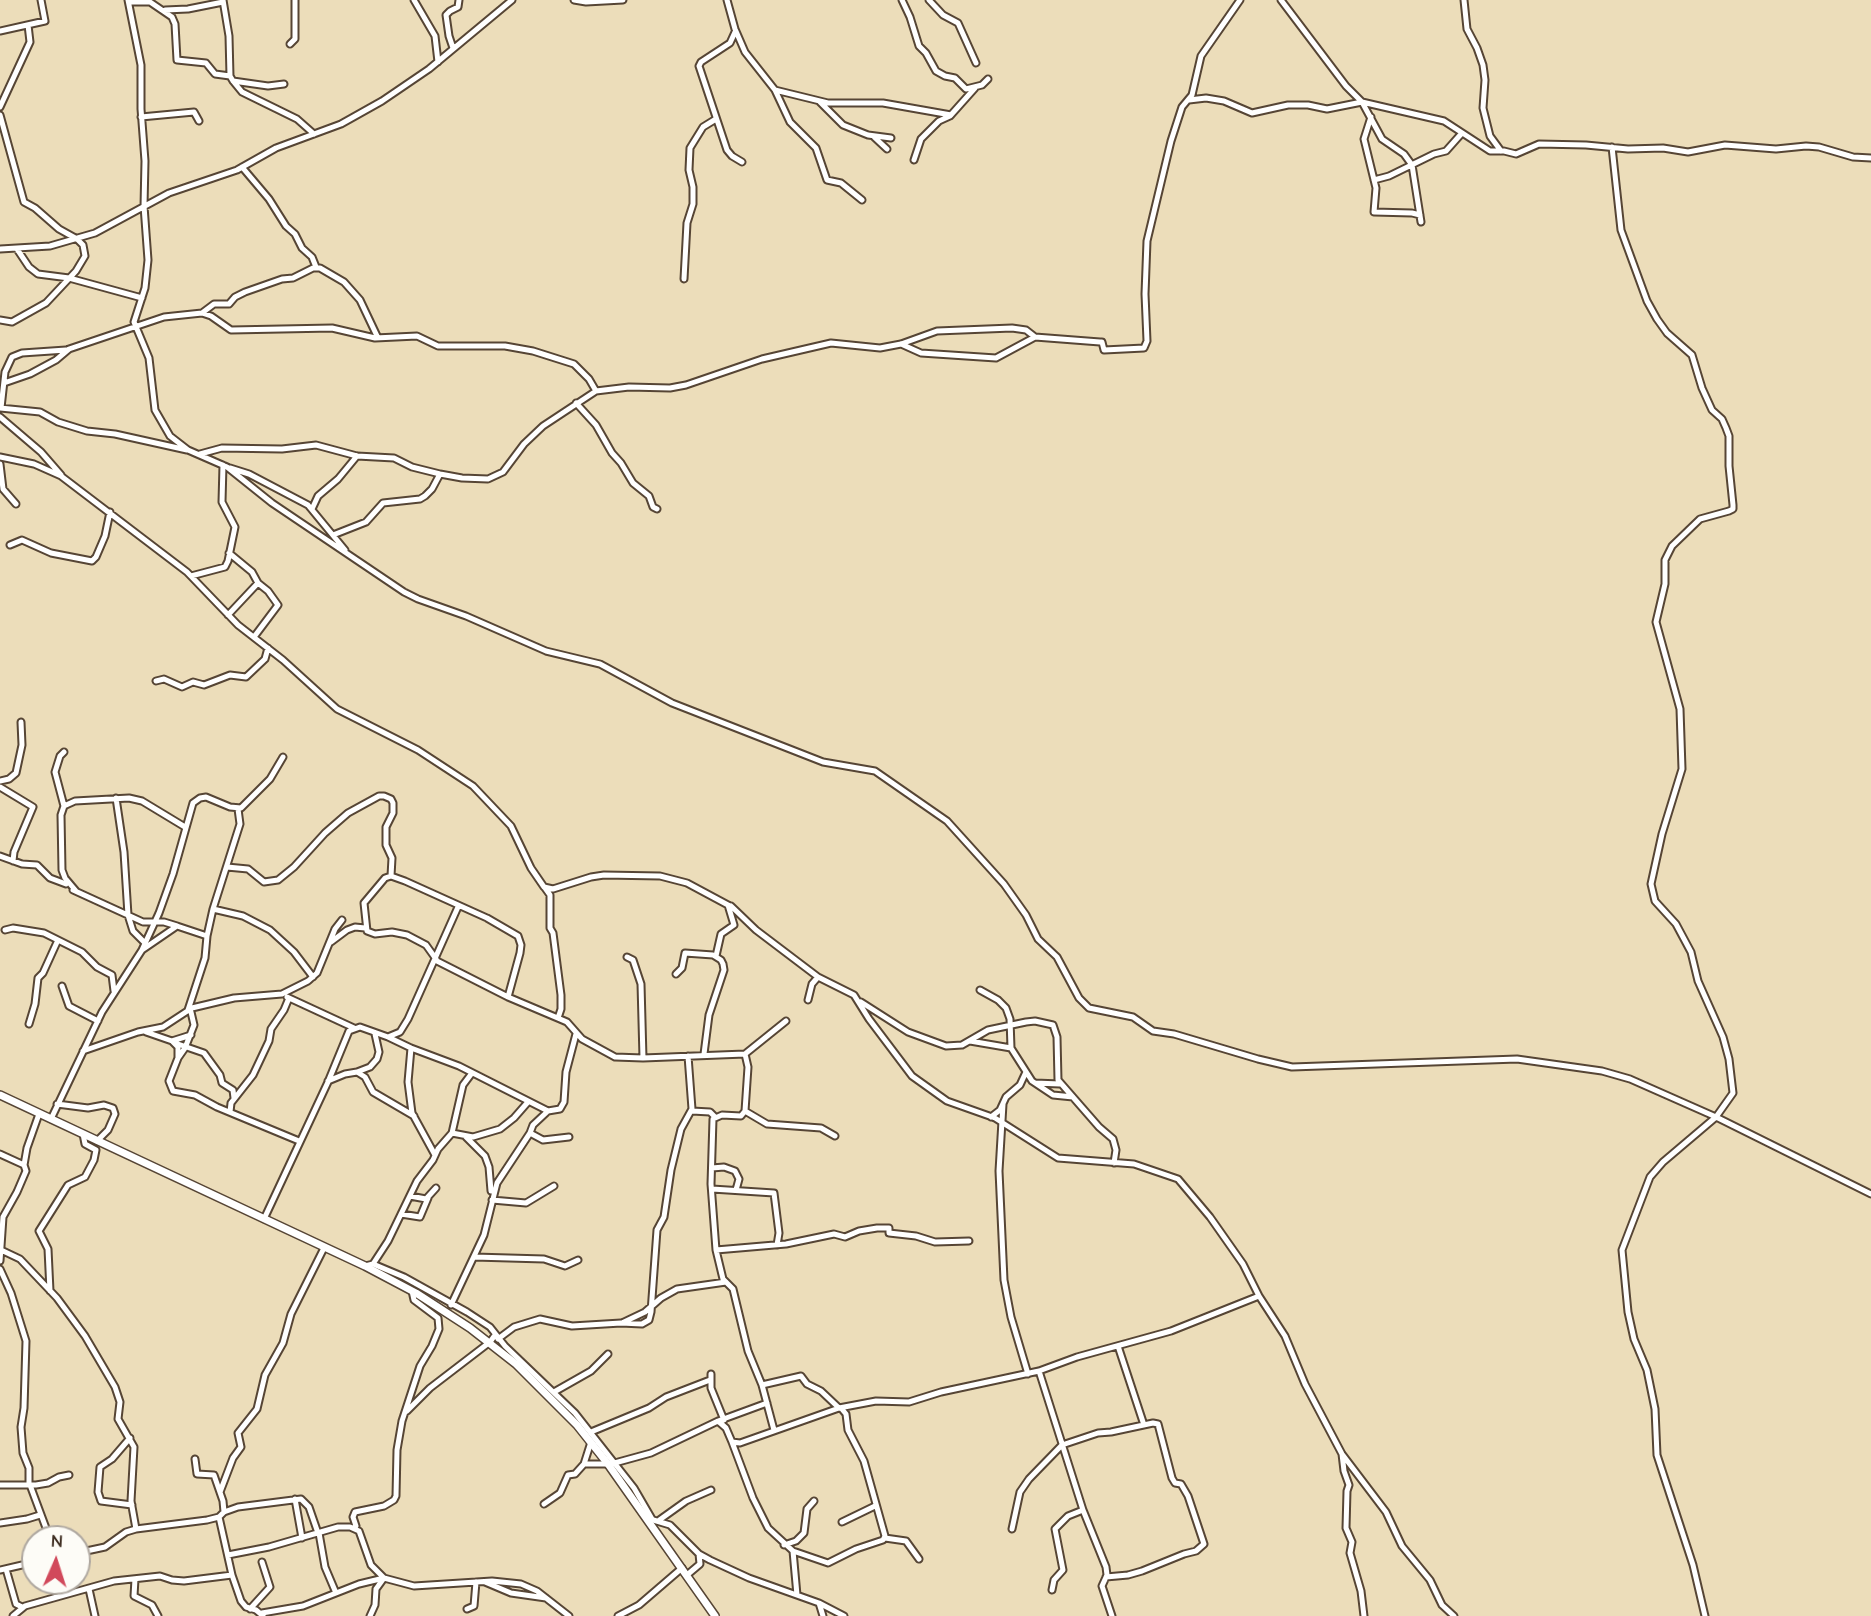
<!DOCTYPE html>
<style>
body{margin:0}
#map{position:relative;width:1871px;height:1616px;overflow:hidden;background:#ecddba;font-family:"Comic Neue",sans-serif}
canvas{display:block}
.north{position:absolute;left:21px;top:1525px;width:70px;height:70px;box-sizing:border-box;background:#fdfcf7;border:2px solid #afa8a0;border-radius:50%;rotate:3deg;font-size:19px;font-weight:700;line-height:28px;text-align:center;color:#3b2a1e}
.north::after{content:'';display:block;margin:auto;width:24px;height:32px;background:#d1495b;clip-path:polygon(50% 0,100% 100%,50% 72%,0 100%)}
</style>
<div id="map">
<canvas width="1871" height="1616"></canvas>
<div class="north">N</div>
</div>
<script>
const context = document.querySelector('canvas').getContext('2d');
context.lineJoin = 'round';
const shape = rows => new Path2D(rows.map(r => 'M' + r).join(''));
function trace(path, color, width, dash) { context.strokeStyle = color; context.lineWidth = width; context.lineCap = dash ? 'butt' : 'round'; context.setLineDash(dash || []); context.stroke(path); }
const street = shape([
 [128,0,141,65,141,109,145,161,144,206,148,260,145,288,134,322,149,358,155,410,170,436,188,450,227,467,272,503,404,592,418,599,466,616,546,651,600,664,672,703,823,762,875,771,947,821,1004,884,1026,915,1038,939,1057,957,1079,998,1089,1008,1133,1017,1153,1031,1174,1034,1258,1059,1292,1067,1517,1059,1602,1071,1630,1079,1716,1117,1871,1194],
 [223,0,229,36,230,76,233,81,242,92,297,119,314,134],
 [414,0,435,36,438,62],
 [574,0,586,2,623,0],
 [727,0,735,29,745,52,775,90,828,103,883,103,951,115],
 [902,0,910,17,919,46,926,53,936,71,945,76,955,78,966,89,982,85,988,79],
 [929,0,943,15,958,23,976,63],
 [1281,0,1346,86,1362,102,1444,121,1490,151,1504,151,1516,154,1539,144,1586,145,1628,149,1663,148,1688,152,1725,145,1776,149,1806,146,1819,147,1853,157,1871,158],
 [1464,0,1467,29,1477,48,1483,65,1485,80,1483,108,1490,136,1501,151],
 [129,2,150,2,172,17,175,24,177,60,206,63,215,74,230,76],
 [165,10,188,9,223,2],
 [0,31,45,21,41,0],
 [735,32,730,43,701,62,699,66,727,150,732,156,742,162],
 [290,44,295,39,295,0],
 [453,48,449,36,446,15,450,11,458,7,459,0],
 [233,81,268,86,284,84],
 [775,90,790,122,816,148,827,180,841,183,862,200],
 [1189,100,1206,98,1224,101,1252,113,1288,105,1308,105,1327,109,1362,102,1382,139,1404,154,1412,165,1421,222],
 [820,102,843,125,868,135,891,138],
 [0,107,30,42,28,25],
 [0,115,24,202,35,208,59,229,77,239,83,245,85,256,76,271,46,303,12,322,0,320],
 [141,117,194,112,199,121],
 [1371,117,1364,139,1376,188,1374,212,1412,213,1420,215],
 [873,136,887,149],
 [1612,147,1621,230,1647,301,1657,319,1667,333,1692,355,1702,388,1712,410,1722,419,1726,428,1729,436,1729,466,1733,505,1733,509,1729,511,1700,519,1672,546,1665,560,1665,584,1656,622,1680,709,1682,769,1662,834,1651,884,1655,901,1676,924,1691,952,1698,981,1723,1037,1729,1059,1733,1093,1716,1117,1663,1162,1650,1177,1622,1250,1628,1312,1634,1339,1647,1370,1655,1409,1657,1455,1693,1565,1705,1616],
 [914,160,921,139,939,121,950,116,975,88],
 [242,167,269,199,286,226,295,234,302,248,312,257,316,267],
 [1374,180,1389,176,1434,154,1446,151,1462,133],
 [0,249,50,246,95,233,169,193,237,170,276,148,341,124,382,101,429,69,512,0],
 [17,249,29,267,38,274,69,278,142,298],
 [684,279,687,223,693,204,693,187,689,170,690,148,703,127,716,119],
 [202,313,214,304,229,304,235,297,245,292,282,279,293,278,313,268,320,268,344,282,360,300,378,338],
 [901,344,921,353,996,358,1035,337],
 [4,383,30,374,56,360,69,349,164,317,202,313,211,316,231,330,332,328,375,338,417,336,438,346,505,346,533,351,574,364,589,379,596,391],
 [576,403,596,425,612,453,621,463,633,483,649,496,653,507,657,509],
 [0,408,40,412,58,422,87,431,115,434,187,450],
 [1,408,5,372,12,357,22,353,66,350],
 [0,417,41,452,61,475],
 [200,454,222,448,282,449,316,445,357,456,394,458,412,467,440,474,462,478,488,479,503,472,524,444,543,426,596,391,629,387,670,388,686,385,762,359,831,343,880,348,901,344,937,331,1012,328,1026,330,1035,337,1100,342,1102,342,1104,350,1144,348,1147,341,1145,294,1147,241,1171,141,1182,107,1192,95,1201,56,1240,0],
 [0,457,34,464,61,476,187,572,238,625,283,660,337,709,418,750,473,786,511,826,531,868,544,887,553,889,591,877,604,875,660,876,687,883,728,905,734,925,721,934,716,956],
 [0,464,3,489,16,504],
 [230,468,249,474,308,505,345,550],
 [312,509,318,496,338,479,357,456],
 [333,535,366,522,383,503,420,499,425,496,432,489,440,474],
 [10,545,22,540,51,553,92,561,96,557,105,536,110,512],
 [191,576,225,567,228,561,235,527,222,502,223,465],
 [228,615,258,583,252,572,229,553],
 [254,637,278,605,268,591,258,583],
 [156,681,164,679,182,687,193,682,204,685,230,675,246,677,265,659,268,648],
 [0,781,9,779,16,773,22,745,21,722],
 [0,787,33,807,14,852,13,861],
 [116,798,124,852,128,915,133,931,144,942],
 [64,806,55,772,60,756,64,752],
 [0,856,22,864,37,865,50,878,66,884],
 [227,867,248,869,264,882,278,880,294,867,325,833,348,813,379,796,384,796,391,799,393,803,393,813,386,827,386,845,392,858,391,876],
 [545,888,550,895,550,928,553,933,561,995,561,1009,558,1018],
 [73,890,143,922,164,922,177,926],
 [76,891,65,878,62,870,61,815,64,806,75,801,129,798,142,801,185,827],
 [731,906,756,930,818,977],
 [213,909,243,916,270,930,294,952,313,977],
 [5,930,13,928,44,933,82,952,97,967,112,975,114,991],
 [331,942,347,930,355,927,365,928],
 [142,950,177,926,207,936],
 [627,957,633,960,641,984,643,1058],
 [436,959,426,945,407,935,392,932,375,934,367,931,364,903,385,878,391,876,405,881,487,918,518,936,521,945,520,953,508,997],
 [435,960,508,997,560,1019,567,1022,582,1039,615,1057,643,1058,745,1054,748,1067,745,1111,767,1124,821,1128,835,1136],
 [676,974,682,968,685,953,713,955,721,960,723,964,724,970,709,1015,704,1054],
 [62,986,69,1006,98,1021],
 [980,990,998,1000,1006,1008,1010,1019,1011,1048,1032,1081,1053,1095,1073,1097],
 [287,997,354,1028],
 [808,1000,812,984,818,977,854,995,869,1019,912,1076,947,1101,995,1118,1058,1158,1134,1164,1178,1179,1210,1217,1243,1264,1259,1296,1285,1336,1305,1384,1342,1454,1386,1512,1402,1546,1430,1580,1442,1605,1454,1616],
 [861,1002,908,1032,946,1046,962,1045,988,1030,1026,1022,1035,1021,1053,1025,1057,1037,1058,1080,1099,1127,1113,1139,1116,1150,1114,1163],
 [29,1024,35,1004,38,978,43,973,58,940],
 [146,1032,172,1041,178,1047,178,1058,169,1081,173,1091,195,1095,217,1107,299,1141],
 [388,1037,411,1048,459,1066,548,1111,560,1109,564,1102,566,1072,576,1034],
 [172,1041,191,1035],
 [970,1041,1011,1048],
 [175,1043,204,1053,220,1075,222,1083,233,1090,234,1098],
 [411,1048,408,1082,412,1113,435,1155],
 [83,1051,138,1032,163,1027,192,1008,234,998,282,994,308,981,317,973,335,929,342,920],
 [745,1054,786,1021],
 [178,1058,185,1048,194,1025,191,1012,188,1010,205,958,207,936,213,909,240,824,238,809],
 [357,1072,370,1067,377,1059,379,1052,375,1034],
 [328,1081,345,1074,357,1072,365,1077,373,1092,414,1116],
 [1035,1083,1060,1084],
 [57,1104,88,1108,104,1105,113,1108,115,1114,108,1130,97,1141],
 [1003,1104,999,1171,1004,1280,1011,1317,1028,1374],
 [692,1111,710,1112,715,1117],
 [745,1111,741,1116,722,1115,713,1119,711,1184,716,1250,723,1279,733,1289,748,1351,762,1385,774,1430],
 [230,1112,231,1103,253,1075,269,1041,271,1029,284,1010,289,998],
 [991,1117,1000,1110,1006,1097,1020,1085,1026,1072],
 [51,1119,102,1012,142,950,159,913,173,874,193,803,200,798,206,797,230,807,241,808,270,779,283,757],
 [452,1133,473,1137,500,1129,514,1118,528,1102],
 [530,1133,543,1140,569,1137],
 [466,1137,485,1156,489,1167,491,1191],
 [0,1154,24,1165,26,1171,17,1192,3,1217,0,1261],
 [24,1165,27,1148,39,1114],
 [712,1168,724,1167,735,1171,739,1179,736,1190],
 [712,1189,774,1193,779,1233,777,1245],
 [410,1196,426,1199,436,1188],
 [492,1200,526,1203,554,1186],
 [401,1214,420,1217,428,1198],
 [264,1219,328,1082,349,1031,360,1027,388,1037,400,1032,408,1019,458,907],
 [1,1250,20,1259,57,1298,85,1336,115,1387,120,1402,118,1419,134,1447,131,1501,136,1529],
 [716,1250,786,1244,834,1234,845,1237,859,1231,877,1228,889,1228,889,1233,916,1236,935,1242,969,1241],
 [474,1257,544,1259,565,1266,578,1260],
 [373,1264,388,1241,417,1181,433,1160,438,1149,452,1133,463,1085,472,1073],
 [365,1266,373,1264,404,1277,467,1312,490,1327,505,1346,575,1413,634,1488,652,1519],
 [0,1269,11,1293,26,1341,24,1408,21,1427,23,1453,29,1468,29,1485],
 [50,1291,48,1249,39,1231,68,1185,85,1177,94,1160,96,1150,85,1144,83,1134],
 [451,1305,484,1235,497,1183,530,1133,533,1125,548,1111],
 [624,1322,645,1312,661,1298,677,1289,726,1282],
 [498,1339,514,1327,540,1319,572,1326,621,1323,642,1324,649,1320,651,1312,657,1230,664,1217,671,1170,681,1129,692,1109,688,1056],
 [1118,1346,1144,1425],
 [1039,1371,1083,1510,1106,1567,1107,1575,1102,1586,1112,1616],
 [711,1374,711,1388,724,1420],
 [762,1385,801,1376,807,1384,821,1391,839,1408],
 [554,1392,591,1371,608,1354],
 [407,1411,430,1388,490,1342,495,1335],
 [718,1421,767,1403],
 [591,1432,649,1408,666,1397,710,1380],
 [130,1438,112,1459,100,1467,98,1492,101,1501,132,1505],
 [732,1442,753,1498,768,1528,793,1551,828,1563,856,1549,883,1540,885,1536,864,1461,848,1430,846,1414,841,1408],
 [1342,1454,1344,1471,1349,1485,1347,1491,1346,1528,1352,1542,1350,1553,1361,1591,1364,1616],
 [195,1459,197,1474,214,1475,223,1501,224,1512],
 [584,1464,611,1464,651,1453,718,1421,726,1428,732,1442,740,1443,839,1408,876,1401,909,1402,941,1392,1039,1371,1077,1357,1171,1331,1259,1296],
 [0,1485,36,1485,48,1483,59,1477,69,1475],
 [30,1485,46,1528],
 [220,1492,233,1458,241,1447,238,1433,257,1409,265,1375,283,1343,291,1314,324,1248],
 [295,1499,302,1538],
 [544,1504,560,1493,568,1475,575,1474,584,1464,591,1442],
 [219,1517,232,1575,241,1601,246,1607,256,1610,263,1616],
 [650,1519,670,1525,699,1554,710,1560,749,1578,819,1603,844,1616],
 [658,1521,686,1501,711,1490],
 [842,1522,875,1506],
 [0,1523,27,1519,40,1515],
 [353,1528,356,1526,353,1517,355,1512,384,1506,394,1500,396,1496,397,1450,402,1421,420,1366,432,1346,439,1329,438,1318,414,1300,412,1291],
 [1012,1529,1020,1492,1029,1479,1062,1445,1098,1433,1111,1432,1153,1423,1158,1424,1172,1478,1175,1483,1181,1484,1188,1496,1204,1544,1196,1551,1184,1554,1142,1571,1128,1575,1106,1577],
 [319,1533,325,1567,336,1593],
 [885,1538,906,1541,919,1559],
 [784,1545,796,1541,804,1533,807,1509,814,1501],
 [793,1551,797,1595],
 [77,1553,105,1547,126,1532,136,1529,207,1520,219,1517,224,1512,238,1507,301,1499,309,1507,318,1533],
 [228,1555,269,1547,338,1527,350,1527,359,1531,371,1565,384,1578,414,1586,492,1581,521,1584,537,1591,569,1616],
 [6,1569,16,1604,22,1607],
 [0,1570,35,1562],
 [687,1575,700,1564,699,1554],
 [135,1579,134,1596,152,1605,158,1616],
 [485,1582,511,1593,546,1598],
 [89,1589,95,1616],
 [1052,1590,1054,1580,1063,1570,1055,1529,1068,1516,1083,1510],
 [819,1603,823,1616],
 [250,1609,270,1587,262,1562],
 [467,1609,474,1606,476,1582],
 [262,1613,303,1606,359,1584,384,1578,376,1589,375,1605,370,1616],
 [13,1616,25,1606,114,1581,160,1576,172,1580,184,1581,232,1575],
 [618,1616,639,1605,682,1568]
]);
const secondary = shape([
 [0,1095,365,1266,416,1293,470,1328,516,1364,577,1425,608,1464,715,1616]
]);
trace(street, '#564535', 9);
trace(secondary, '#564535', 10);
trace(street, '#fff', 5);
trace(secondary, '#fff', 7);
</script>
